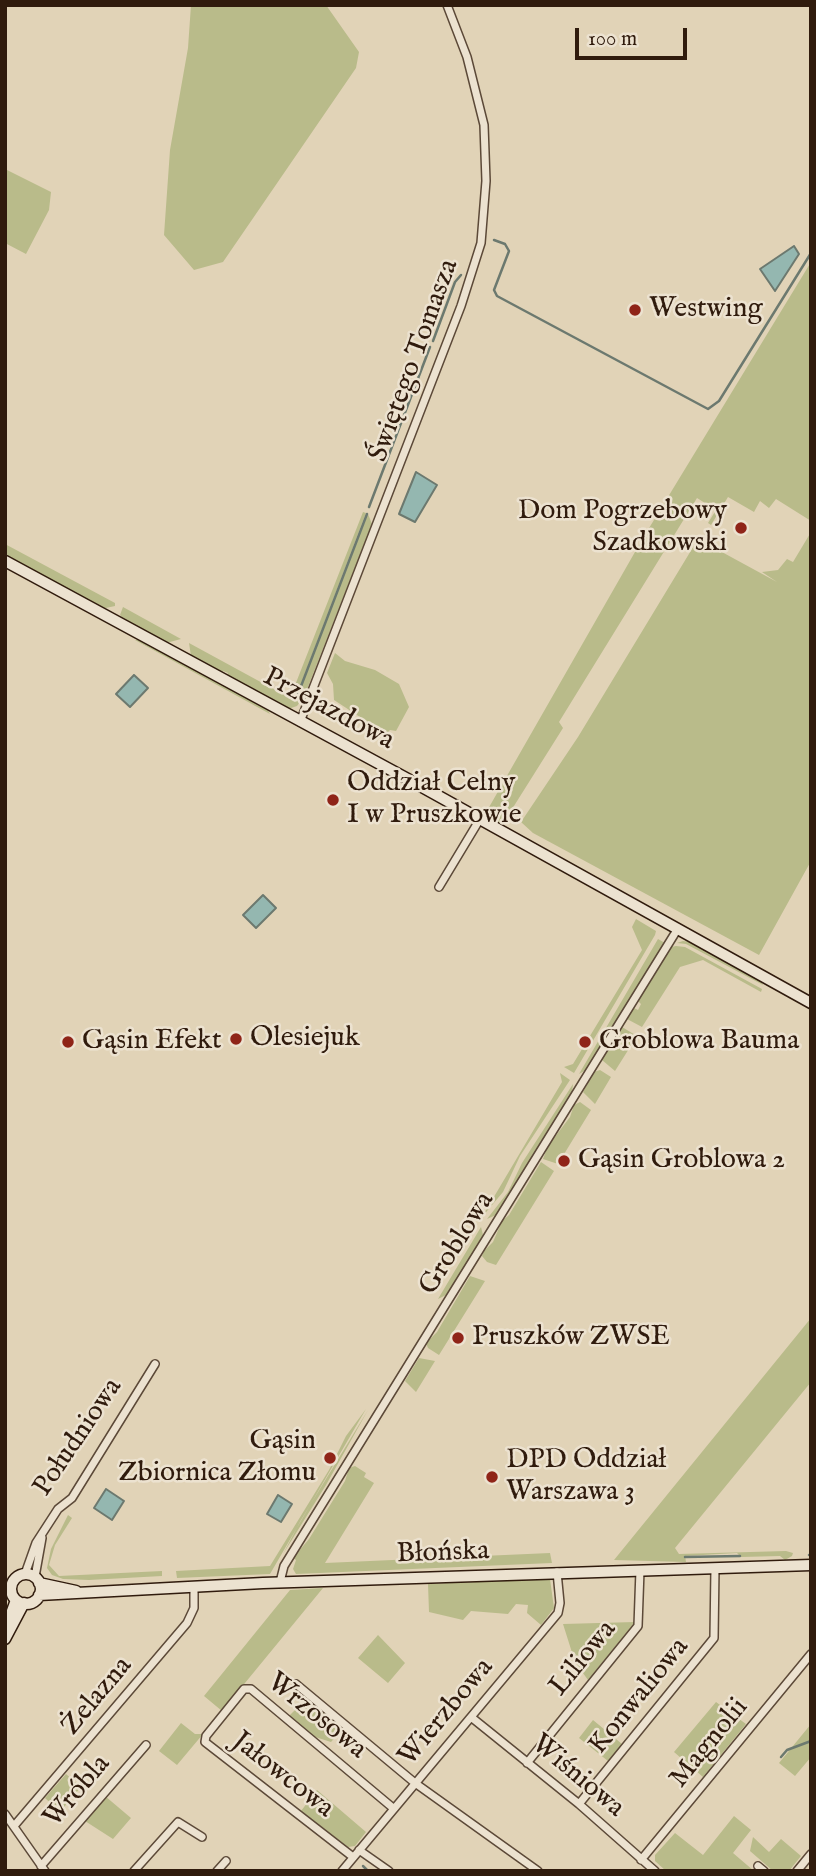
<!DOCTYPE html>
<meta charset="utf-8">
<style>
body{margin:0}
#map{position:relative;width:816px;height:1876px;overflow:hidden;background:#e1d3b7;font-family:"IM FELL English",serif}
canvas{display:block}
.frame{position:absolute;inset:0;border:7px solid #301b0d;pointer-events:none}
.scale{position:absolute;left:575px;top:28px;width:112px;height:32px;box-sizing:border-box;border:4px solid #301b0d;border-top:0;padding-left:9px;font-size:21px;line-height:24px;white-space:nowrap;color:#301b0d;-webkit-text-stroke:5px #ece2d0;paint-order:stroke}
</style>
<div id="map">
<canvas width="816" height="1876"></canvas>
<div class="frame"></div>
<div class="scale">100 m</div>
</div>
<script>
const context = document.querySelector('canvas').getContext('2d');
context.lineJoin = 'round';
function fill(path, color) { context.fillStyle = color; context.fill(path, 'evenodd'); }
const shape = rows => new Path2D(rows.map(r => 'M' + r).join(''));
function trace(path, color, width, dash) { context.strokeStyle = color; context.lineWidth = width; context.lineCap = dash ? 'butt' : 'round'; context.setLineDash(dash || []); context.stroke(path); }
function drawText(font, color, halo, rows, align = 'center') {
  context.font = font + ' "IM FELL English",serif'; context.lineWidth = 5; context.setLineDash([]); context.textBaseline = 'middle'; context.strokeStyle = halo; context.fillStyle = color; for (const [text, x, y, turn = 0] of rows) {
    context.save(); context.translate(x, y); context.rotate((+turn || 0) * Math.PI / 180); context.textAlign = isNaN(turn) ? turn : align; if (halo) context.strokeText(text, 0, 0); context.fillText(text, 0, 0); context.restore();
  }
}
fill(shape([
 [191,5,326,5,359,52,356,68,223,262,194,270,164,235,170,150,188,48],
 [5,169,51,192,49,210,26,254,5,243],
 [811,262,811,521,776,499,769,508,760,501,754,512,728,497,711,525,708,523,716,510,697,498,559,722,563,728,502,825,484,816,643,538],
 [363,512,366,513,297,694,368,514,372,524,304,697,297,706,288,709,226,676,228,673,223,671,221,674,191,656,189,643,290,698],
 [811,532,811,861,759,955,533,833,521,822,578,737,698,539,777,582,762,572,778,570,787,559,793,562],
 [5,544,115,603,115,606,101,609,5,557],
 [123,607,181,639,166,643,126,622,120,615],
 [135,640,141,640,266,707,270,714],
 [335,653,345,661,375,670,399,684,409,707,396,731,390,730,386,734,334,700,333,684,327,673],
 [636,919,656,931,655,935,574,1073,564,1067,573,1064,642,950,632,927],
 [658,939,665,943,586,1070,579,1074],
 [683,941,691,942,746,972,760,980,763,985,686,944,677,943],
 [676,946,685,947,762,989,761,992,703,960,680,967,642,1027,627,1019,634,1008,638,1010,641,1004,638,1001,671,947],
 [622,1027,637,1036,615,1071,602,1060],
 [600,1070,611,1077,595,1104,583,1092,594,1072],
 [560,1073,570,1080,520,1156,503,1192,482,1217,562,1082],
 [573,1084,572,1092,496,1215,487,1219,508,1192,522,1163],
 [580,1102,591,1110,558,1164,543,1159,548,1146,570,1117,574,1105],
 [541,1162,554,1171,496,1265,487,1262,482,1256,484,1251,493,1242,502,1221,509,1215],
 [481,1227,483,1235,477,1247,446,1295,438,1299],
 [470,1276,485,1281,439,1355,428,1348,426,1343,437,1332],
 [811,1318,811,1382,675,1548,679,1554,786,1551,793,1553,792,1556,785,1560,780,1556,741,1557,737,1553,685,1556,686,1562,614,1560],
 [419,1358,435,1361,416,1392,405,1381],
 [366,1409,270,1574,177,1578,176,1571,270,1566,329,1470,346,1436],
 [368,1410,326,1485,283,1554,301,1520],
 [355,1466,366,1473,364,1477,374,1483,325,1563,550,1553,552,1563,296,1574,293,1569,296,1560,293,1558,309,1539,345,1481,349,1468],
 [68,1515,72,1518,55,1545,49,1565,59,1576,162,1571,162,1576,89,1580,63,1579,52,1575,47,1568,51,1549],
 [550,1579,554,1608,541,1625,527,1613,528,1605,516,1604,508,1614,471,1611,463,1620,429,1612,428,1584],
 [323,1588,222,1711,204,1696,290,1590],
 [635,1622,588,1680,575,1662,563,1624],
 [378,1635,405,1663,388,1683,358,1658],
 [307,1698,339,1725,341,1731,331,1742,312,1736,289,1716],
 [716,1702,746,1724,703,1777,674,1752],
 [593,1720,622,1744,608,1761,579,1738],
 [181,1723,195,1734,203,1734,177,1765,159,1751],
 [811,1724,811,1757,795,1776,779,1763],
 [66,1774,81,1787,60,1812,45,1798],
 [317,1790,366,1832,355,1846,348,1847,301,1811],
 [105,1796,131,1818,113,1839,85,1821],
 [734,1816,751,1830,733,1853,754,1871,666,1871,655,1861,655,1855,675,1833,703,1855],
 [753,1837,769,1852,781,1839,801,1856,789,1871,773,1871,750,1851]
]), '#b9bb8a');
const water = shape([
 [794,246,799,254,775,291,760,269,794,246],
 [416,472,437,485,415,522,399,514,416,472],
 [134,675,148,688,130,707,116,694,134,675],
 [263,895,276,908,256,928,243,915,263,895],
 [106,1489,124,1501,112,1520,94,1508,106,1489],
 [278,1495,292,1504,281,1522,267,1514,278,1495]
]);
fill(water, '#94b7b0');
trace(water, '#6c796f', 2);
trace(shape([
 [494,240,505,244,509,251,494,290,497,296,708,409,719,401,811,253],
 [433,341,455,282,461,275],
 [369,507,430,347],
 [298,694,367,514],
 [809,1555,811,1555],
 [685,1557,740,1556],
 [781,1757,787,1750,811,1741],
 [363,1866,368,1871]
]), '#6c796f', 2.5);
const street = shape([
 [300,722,461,306,481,243,486,181,484,125,467,57,447,5],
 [439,887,480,819],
 [25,1574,36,1543,58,1509,72,1498,155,1364],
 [35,1577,42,1538],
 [280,1582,284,1566,677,930],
 [296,1684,415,1783,538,1871],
 [471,1717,579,1804,655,1871],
 [527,1763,638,1626,640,1570],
 [579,1804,714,1638,715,1568],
 [5,1814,45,1871],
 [14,1826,187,1623,194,1608,194,1586],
 [359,1850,389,1871],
 [353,1857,205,1742,206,1736,244,1689,251,1689,393,1808],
 [641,1860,811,1654],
 [41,1866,146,1745],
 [758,1866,764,1871],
 [134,1871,178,1822,202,1837],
 [217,1871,226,1861],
 [342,1871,558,1613,560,1603,557,1572],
 [797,1871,811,1854]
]);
const secondary = shape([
 [5,561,415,783,811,1003],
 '11 1589a15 15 0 1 1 30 0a15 15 0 1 1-30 0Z',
 [39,1583,76,1591],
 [39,1595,263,1583,811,1565],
 [8,1632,8,1622,16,1600],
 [5,1639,24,1603]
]);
trace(street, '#5c4938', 10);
trace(secondary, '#301b0d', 13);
trace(street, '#ece2d0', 7);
trace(secondary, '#ece2d0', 10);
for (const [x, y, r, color] of [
 [635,310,7,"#8f2418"],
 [741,528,7,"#8f2418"],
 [333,800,7,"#8f2418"],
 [236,1039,7,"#8f2418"],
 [68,1042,7,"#8f2418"],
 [585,1042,7,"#8f2418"],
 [564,1161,7,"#8f2418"],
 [458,1338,7,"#8f2418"],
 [330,1458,7,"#8f2418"],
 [492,1477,7,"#8f2418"]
]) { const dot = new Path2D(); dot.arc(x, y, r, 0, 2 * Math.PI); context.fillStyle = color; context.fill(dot); trace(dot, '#ece2d0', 2.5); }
drawText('28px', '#301b0d', '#ece2d0', [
 ["Westwing",649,310],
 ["Dom Pogrzebowy",727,512,"right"],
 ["Szadkowski",727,544,"right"],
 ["Oddział Celny",347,784],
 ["I w Pruszkowie",347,816],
 ["Olesiejuk",250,1039],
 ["Gąsin Efekt",82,1042],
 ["Groblowa Bauma",599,1042],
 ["Gąsin Groblowa 2",578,1161],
 ["Pruszków ZWSE",472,1338],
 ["Gąsin",316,1442,"right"],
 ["Zbiornica Złomu",316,1474,"right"],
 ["DPD Oddział",506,1461],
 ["Warszawa 3",506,1493]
], 'left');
drawText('28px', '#301b0d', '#ece2d0', [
 ["Świętego Tomasza",415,361,-70],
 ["Przejazdowa",328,710,28],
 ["Groblowa",458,1244,-58],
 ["Południowa",79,1438,-56],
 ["Błońska",443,1554,-2],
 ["Liliowa",584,1659,-51],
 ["Żelazna",98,1697,-50],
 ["Konwaliowa",640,1697,-51],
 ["Wierzbowa",447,1713,-50],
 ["Wrzosowa",316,1717,39],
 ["Magnolii",710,1744,-51],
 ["Jałowcowa",282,1776,38],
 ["Wiśniowa",577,1777,40],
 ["Wróbla",78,1792,-49]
]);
</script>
